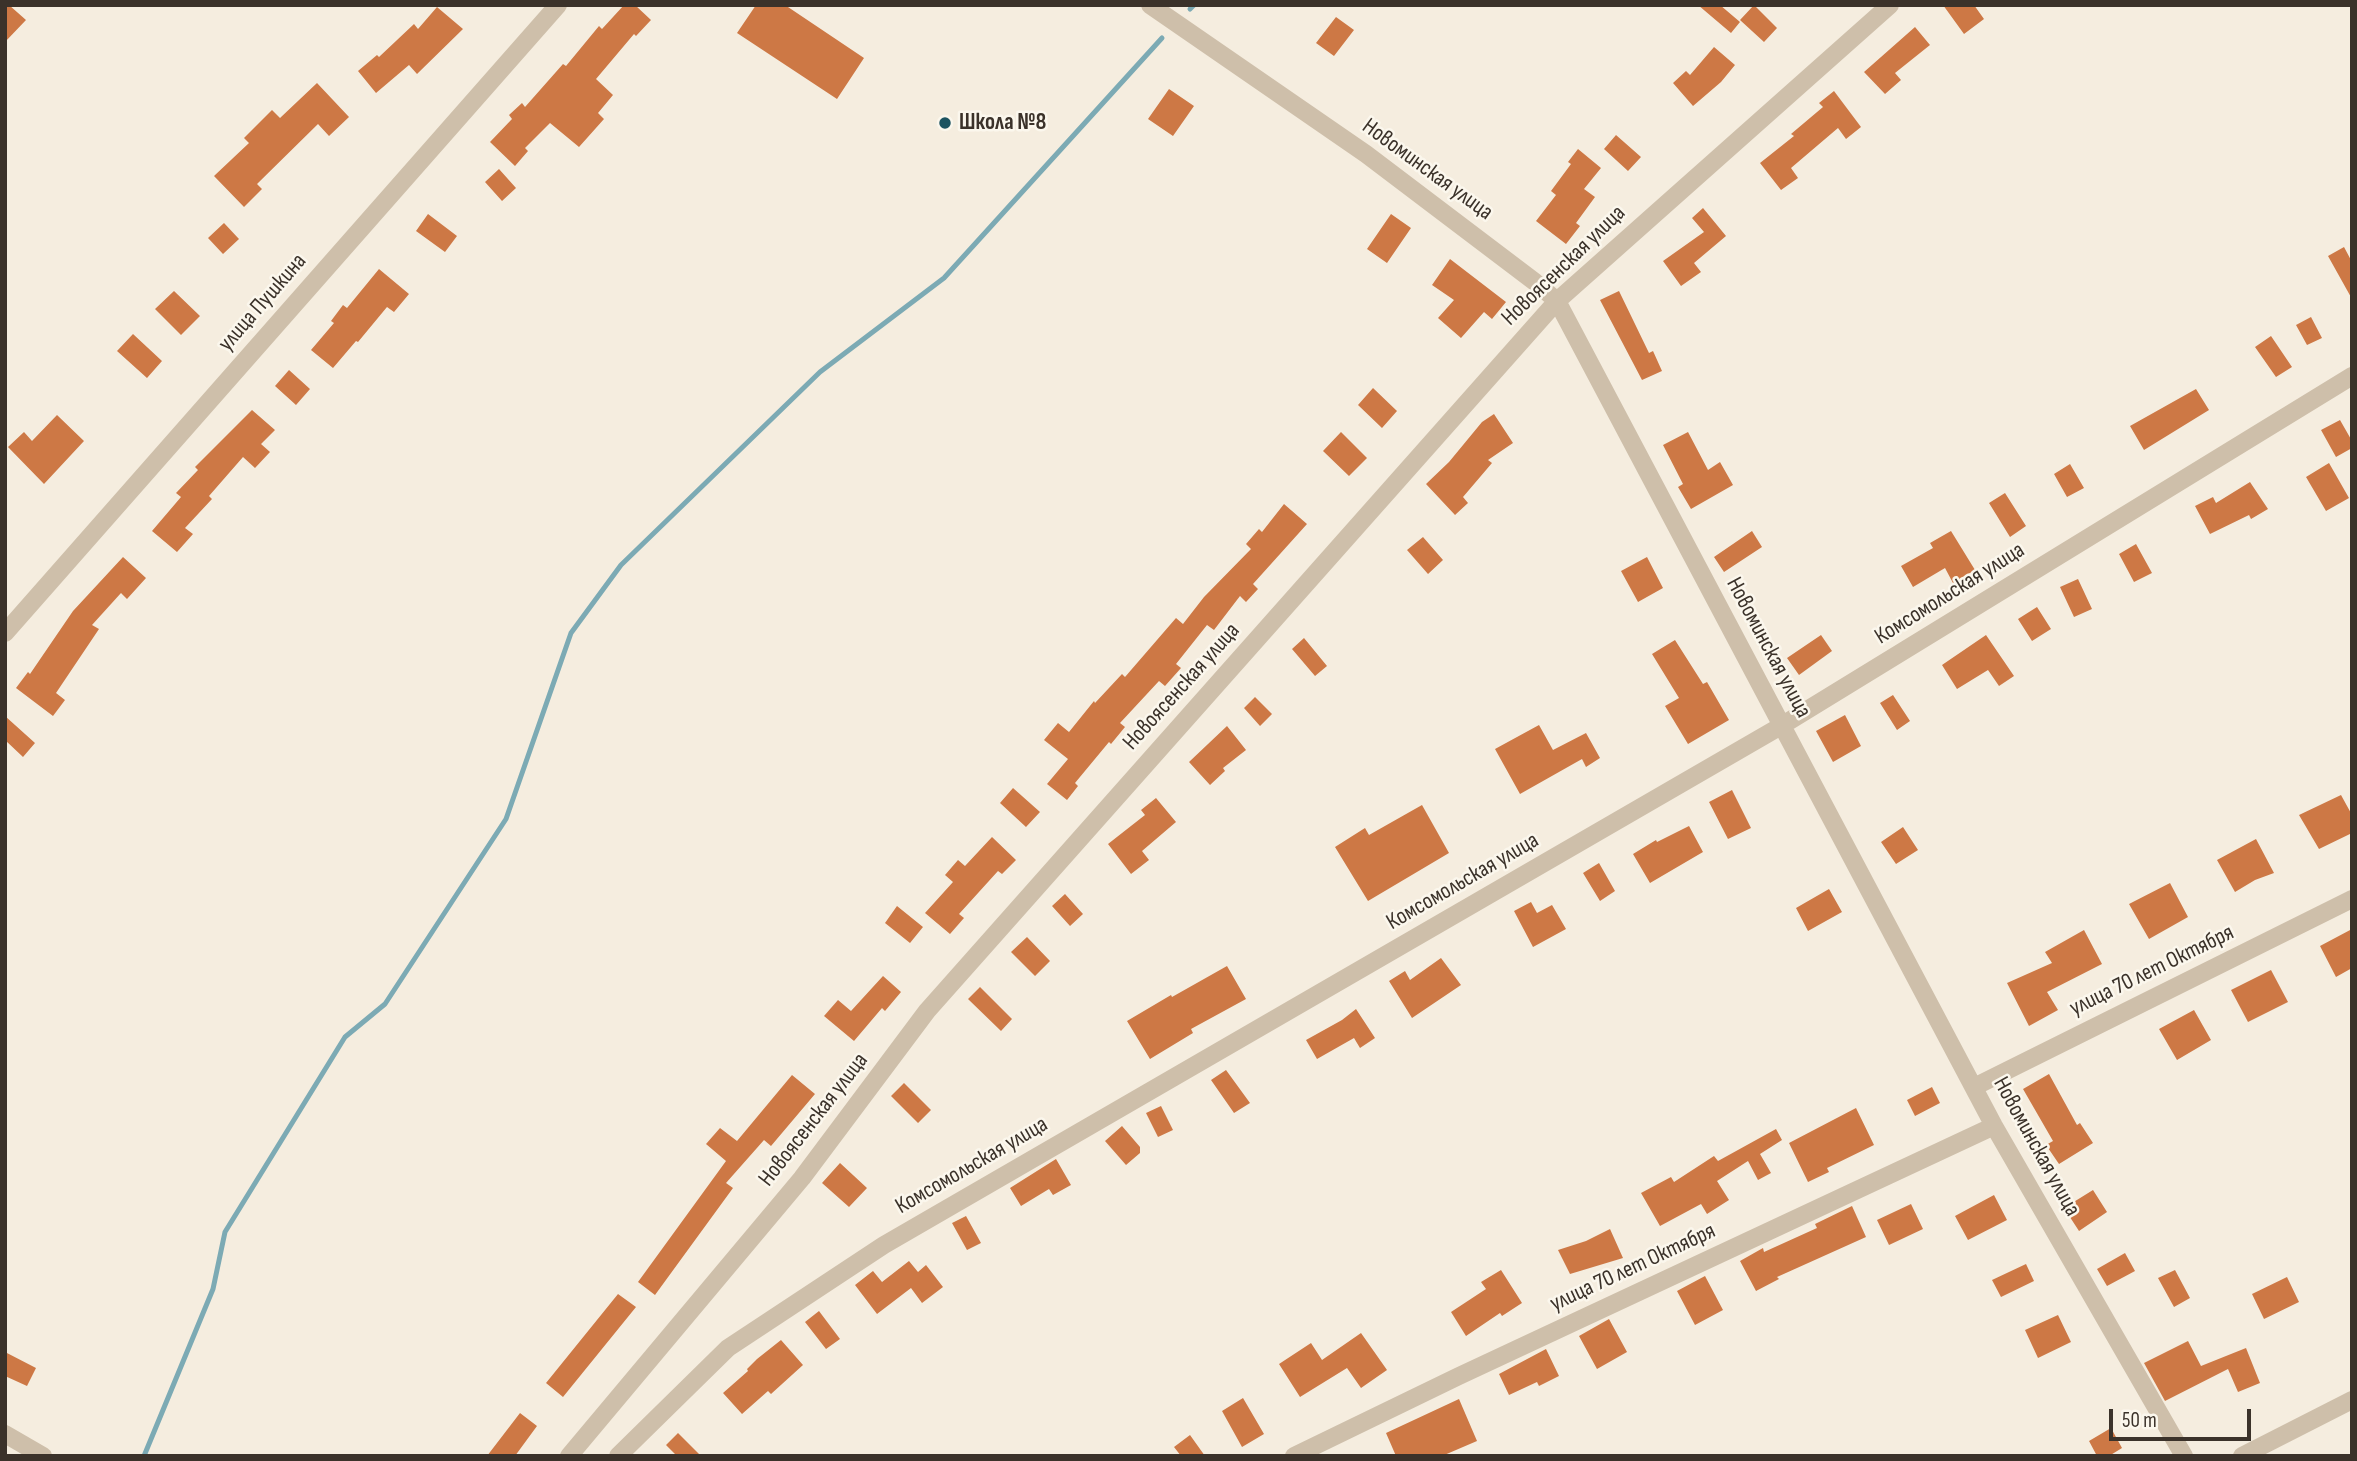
<!DOCTYPE html>
<meta charset="utf-8">
<style>
body{margin:0}
#map{position:relative;width:2357px;height:1461px;overflow:hidden;background:#f5eddf;font-family:"Sofia Sans Condensed",sans-serif}
canvas{display:block}
.frame{position:absolute;inset:0;border:7px solid #3b322a;pointer-events:none}
.scale{position:absolute;left:2109px;top:1409px;width:142px;height:32px;box-sizing:border-box;border:4px solid #3b322a;border-top:0;padding-left:9px;font-size:21px;line-height:24px;white-space:nowrap;color:#3b322a;-webkit-text-stroke:5px #fbf7ed;paint-order:stroke}
</style>
<div id="map">
<canvas width="2357" height="1461"></canvas>
<div class="frame"></div>
<div class="scale">50 m</div>
</div>
<script>
const context = document.querySelector('canvas').getContext('2d');
context.lineJoin = 'round';
const shape = rows => new Path2D(rows.map(r => 'M' + r).join(''));
function trace(path, color, width, dash) { context.strokeStyle = color; context.lineWidth = width; context.lineCap = dash ? 'butt' : 'round'; context.setLineDash(dash || []); context.stroke(path); }
function fill(path, color) { context.fillStyle = color; context.fill(path, 'evenodd'); }
function drawText(font, color, halo, rows, align = 'center') {
  context.font = font + ' "Sofia Sans Condensed",sans-serif'; context.lineWidth = 5; context.setLineDash([]); context.textBaseline = 'middle'; context.strokeStyle = halo; context.fillStyle = color; for (const [text, x, y, turn = 0] of rows) {
    context.save(); context.translate(x, y); context.rotate((+turn || 0) * Math.PI / 180); context.textAlign = isNaN(turn) ? turn : align; if (halo) context.strokeText(text, 0, 0); context.fillText(text, 0, 0); context.restore();
  }
}
trace(shape([
 [1190,9,1194,5],
 [144,1456,213,1289,225,1232,345,1037,385,1004,506,819,571,633,621,565,820,372,944,278,1162,38]
]), '#7caab4', 5);
fill(shape([
 [5,5,9,5,26,20,5,42],
 [624,5,635,5,651,20,636,36,634,34,596,79,613,95,598,113,604,119,579,147,550,123,525,148,528,151,515,166,490,142,512,119,509,115,522,103,525,107,563,64,566,66,599,26,602,29],
 [756,5,785,5,864,58,837,99,737,33],
 [1698,5,1720,5,1740,22,1731,33],
 [1754,5,1777,28,1764,42,1740,20],
 [1943,5,1974,5,1984,19,1964,34],
 [437,7,463,29,417,74,409,65,376,93,358,71,377,55,379,57,414,24,418,29],
 [1336,17,1354,30,1334,56,1316,43],
 [1915,27,1930,45,1895,73,1901,80,1885,94,1864,72],
 [1714,47,1735,65,1721,82,1693,106,1673,83,1686,71,1690,75],
 [317,83,349,117,329,136,318,124,257,184,262,189,244,207,214,176,249,143,244,138,272,110,280,118],
 [1169,89,1194,106,1173,136,1148,119],
 [1834,91,1861,127,1846,139,1838,128,1791,168,1798,178,1781,190,1760,163,1794,136,1791,134,1823,107,1819,103],
 [1616,135,1641,157,1628,171,1604,149],
 [1578,149,1601,168,1584,189,1595,197,1576,223,1580,226,1566,244,1536,221,1556,195,1551,191,1571,164,1568,162],
 [499,169,516,188,502,201,485,182],
 [1703,208,1726,236,1694,263,1701,272,1681,286,1663,261,1704,232,1692,218],
 [428,214,457,236,445,252,416,231],
 [1391,214,1411,228,1387,263,1367,249],
 [224,223,239,239,223,254,208,238],
 [2344,247,2352,262,2352,299,2328,256],
 [1450,259,1506,302,1492,319,1484,312,1461,338,1438,318,1454,300,1432,285],
 [379,269,409,294,394,312,387,307,358,342,356,341,333,368,311,350,334,323,331,321,343,305,347,308],
 [174,291,200,316,181,335,155,309],
 [1619,291,1649,353,1653,351,1662,371,1642,380,1600,300],
 [2311,317,2322,338,2307,345,2296,325],
 [133,334,162,361,147,378,117,351],
 [2271,336,2292,367,2276,377,2255,347],
 [289,370,310,389,296,405,275,386],
 [1373,388,1397,411,1382,428,1358,405],
 [2196,389,2209,410,2144,450,2130,426],
 [252,410,275,430,261,444,270,452,255,468,243,457,209,496,212,499,185,528,193,534,177,552,152,531,181,497,176,493,198,470,195,467],
 [1494,414,1513,443,1488,460,1492,463,1463,497,1468,503,1455,515,1426,484,1449,462,1482,422],
 [57,415,84,441,44,484,8,447,24,432,32,441],
 [2340,420,2352,441,2352,448,2336,457,2321,430],
 [1341,432,1367,458,1349,476,1323,451],
 [1688,432,1708,470,1720,462,1733,485,1691,509,1678,487,1683,484,1663,445],
 [2329,463,2349,498,2326,511,2306,477],
 [2070,464,2084,488,2067,497,2054,474],
 [2250,482,2268,509,2251,519,2249,515,2210,534,2195,506,2213,497,2216,503],
 [2005,493,2026,526,2010,537,1989,503],
 [1284,504,1307,524,1253,584,1258,589,1246,602,1240,596,1214,630,1207,625,1176,664,1181,668,1165,686,1159,681,1120,723,1125,727,1111,744,1109,742,1075,783,1078,786,1067,800,1047,784,1068,759,1044,740,1058,723,1069,732,1094,701,1095,703,1122,674,1125,677,1176,618,1183,624,1204,597,1251,549,1246,544,1259,529,1262,532],
 [1752,531,1762,547,1724,572,1714,557],
 [1951,531,1975,570,1953,583,1945,568,1913,587,1901,566,1933,548,1930,543],
 [1423,537,1443,560,1428,574,1407,550],
 [2136,544,2152,573,2134,582,2119,554],
 [123,557,146,578,127,599,121,593,92,625,99,629,56,693,65,700,53,716,16,688,28,672,30,674,73,611],
 [1647,557,1663,588,1638,602,1621,571],
 [2078,579,2092,609,2074,617,2060,587],
 [2037,607,2051,629,2032,641,2018,619],
 [1821,635,1832,651,1799,675,1787,658],
 [1986,635,2014,676,1999,686,1988,670,1957,689,1942,665],
 [1304,638,1327,666,1315,676,1292,649],
 [1675,640,1703,684,1707,682,1729,720,1688,744,1665,706,1679,698,1652,654],
 [1893,695,1910,721,1897,730,1880,703],
 [1255,697,1272,714,1260,726,1244,708],
 [1845,715,1861,746,1833,762,1816,731],
 [5,716,35,743,23,757,5,740],
 [1539,725,1553,750,1586,733,1600,758,1586,767,1582,759,1520,794,1495,749],
 [1227,726,1246,750,1223,768,1225,771,1210,785,1189,762],
 [1013,788,1040,812,1026,827,1000,803],
 [1732,790,1751,828,1728,839,1709,802],
 [2341,795,2352,815,2352,833,2319,849,2299,815],
 [1156,798,1176,822,1142,851,1149,860,1131,874,1108,844,1145,815,1141,810],
 [1422,805,1449,853,1368,901,1335,847,1365,828,1369,835],
 [1689,826,1703,852,1650,883,1633,854,1656,840,1657,842],
 [1903,827,1918,850,1896,864,1881,842],
 [992,837,1016,860,1002,874,998,871,959,914,964,918,950,934,925,913,953,882,945,875,958,860,965,866],
 [2256,839,2274,873,2255,880,2235,892,2217,860],
 [1599,863,1615,891,1600,901,1583,873],
 [2170,883,2188,917,2149,939,2129,904],
 [1829,889,1842,912,1808,931,1796,908],
 [1065,894,1083,914,1070,926,1052,906],
 [1531,902,1537,913,1552,905,1566,929,1533,947,1514,911],
 [897,906,923,927,910,943,885,923],
 [2352,929,2352,968,2336,977,2320,946],
 [2084,930,2102,964,2047,992,2058,1010,2029,1026,2007,983,2052,963,2045,952],
 [1027,937,1050,961,1035,976,1011,952],
 [1441,958,1461,985,1412,1018,1389,981,1405,971,1410,980],
 [1227,966,1246,999,1191,1029,1193,1033,1150,1059,1127,1021,1171,995,1172,997],
 [2271,970,2288,1002,2248,1022,2231,990],
 [883,976,901,992,885,1011,882,1008,854,1041,824,1016,838,1000,851,1011],
 [980,987,1012,1019,1001,1031,968,999],
 [1356,1009,1375,1038,1360,1048,1354,1038,1317,1059,1306,1040,1342,1020],
 [2194,1010,2211,1040,2177,1060,2159,1029],
 [1226,1070,1250,1103,1234,1113,1211,1080],
 [2049,1074,2077,1125,2080,1123,2093,1143,2059,1164,2046,1145,2053,1141,2023,1089],
 [792,1075,815,1094,771,1146,764,1140,726,1183,733,1188,655,1295,638,1282,726,1161,706,1144,720,1128,737,1141],
 [904,1083,931,1110,918,1123,891,1096],
 [1932,1087,1940,1103,1915,1116,1907,1100],
 [1161,1106,1173,1130,1158,1137,1146,1113],
 [1856,1108,1874,1145,1827,1168,1829,1172,1808,1182,1789,1143],
 [1122,1126,1140,1147,1140,1153,1126,1165,1105,1141],
 [1776,1129,1782,1140,1760,1154,1771,1173,1758,1180,1748,1161,1717,1181,1729,1200,1707,1214,1701,1204,1660,1226,1641,1193,1671,1177,1674,1182,1714,1156,1718,1161],
 [1056,1159,1071,1185,1053,1195,1049,1189,1021,1206,1010,1188],
 [840,1163,867,1188,849,1207,822,1183],
 [2093,1190,2107,1212,2079,1231,2064,1208],
 [1994,1195,2007,1220,1968,1240,1955,1216],
 [1911,1204,1923,1229,1889,1245,1877,1220],
 [1852,1206,1866,1237,1777,1277,1779,1279,1756,1291,1740,1261,1763,1248,1764,1252,1817,1228,1815,1224],
 [966,1216,981,1243,967,1250,952,1223],
 [1610,1229,1623,1258,1570,1274,1558,1250,1586,1241],
 [2125,1253,2135,1271,2107,1286,2097,1269],
 [909,1261,918,1272,926,1265,943,1287,922,1303,911,1288,877,1314,855,1285,873,1271,882,1282],
 [2026,1264,2034,1281,2001,1297,1992,1280],
 [1501,1270,1522,1303,1502,1316,1500,1313,1466,1336,1451,1312,1486,1289,1481,1282],
 [2175,1270,2190,1298,2174,1307,2158,1278],
 [1705,1276,1723,1310,1695,1325,1677,1291],
 [2287,1277,2299,1302,2264,1319,2252,1294],
 [618,1294,636,1307,563,1397,546,1383],
 [819,1311,840,1339,826,1349,805,1322],
 [2058,1315,2071,1342,2038,1358,2025,1330],
 [1609,1319,1627,1352,1597,1369,1579,1336],
 [1361,1333,1387,1370,1361,1388,1347,1368,1300,1397,1279,1364,1311,1343,1322,1360],
 [781,1340,803,1365,771,1394,768,1391,742,1414,723,1393,748,1371,747,1369,757,1359],
 [2188,1341,2201,1366,2246,1348,2260,1383,2238,1392,2228,1369,2165,1401,2144,1363],
 [1546,1349,1559,1376,1539,1386,1537,1382,1509,1395,1499,1374],
 [5,1352,36,1368,27,1386,5,1376],
 [1243,1398,1264,1434,1242,1447,1222,1411],
 [1459,1399,1477,1441,1442,1456,1396,1456,1386,1433],
 [520,1413,537,1426,515,1456,487,1456],
 [2111,1428,2122,1448,2109,1456,2097,1456,2089,1441],
 [678,1433,701,1456,677,1456,666,1445],
 [1190,1435,1205,1456,1181,1456,1174,1447]
]), '#cd7845');
trace(shape([
 [1150,5,1366,154,1535,282,1557,301,1994,1126,2184,1456],
 [5,633,558,5],
 [1974,1087,2352,899],
 [5,1434,43,1456],
 [569,1456,802,1178,927,1011,1557,301,1890,5],
 [618,1456,728,1348,884,1245,1781,726,2352,376],
 [1294,1456,1459,1376,1994,1126],
 [2242,1456,2352,1400]
]), '#cebfaa', 18);
for (const [x, y, r, color] of [
 [945,123,7,"#1c5360"]
]) { const dot = new Path2D(); dot.arc(x, y, r, 0, 2 * Math.PI); context.fillStyle = color; context.fill(dot); trace(dot, '#fbf7ed', 2.5); }
drawText('bold 23px', '#3b322a', '#fbf7ed', [
 ["Школа №8",959,123]
], 'left');
drawText('23px', '#3b322a', '#fbf7ed', [
 ["Новоминская улица",1427,170,36],
 ["Новоясенская улица",1564,266,-44],
 ["улица Пушкина",263,303,-49],
 ["Комсомольская улица",1950,594,-32],
 ["Новоминская улица",1768,648,62],
 ["Новоясенская улица",1182,687,-48],
 ["Комсомольская улица",1463,882,-30],
 ["улица 70 лет Октября",2152,971,-26],
 ["Новоясенская улица",814,1120,-52],
 ["Новоминская улица",2036,1147,61],
 ["Комсомольская улица",972,1166,-30],
 ["улица 70 лет Октября",1633,1268,-25]
]);
</script>
